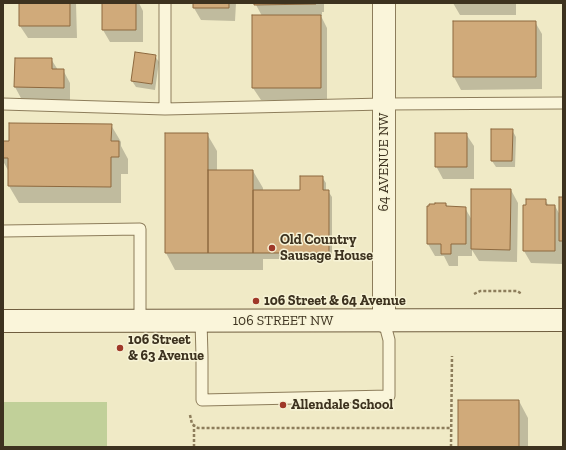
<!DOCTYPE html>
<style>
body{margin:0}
#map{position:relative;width:566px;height:450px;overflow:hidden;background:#f0eac6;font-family:"Zilla Slab",serif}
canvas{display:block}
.frame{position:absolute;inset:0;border:4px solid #3d321f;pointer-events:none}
</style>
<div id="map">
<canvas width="566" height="450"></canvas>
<div class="frame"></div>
</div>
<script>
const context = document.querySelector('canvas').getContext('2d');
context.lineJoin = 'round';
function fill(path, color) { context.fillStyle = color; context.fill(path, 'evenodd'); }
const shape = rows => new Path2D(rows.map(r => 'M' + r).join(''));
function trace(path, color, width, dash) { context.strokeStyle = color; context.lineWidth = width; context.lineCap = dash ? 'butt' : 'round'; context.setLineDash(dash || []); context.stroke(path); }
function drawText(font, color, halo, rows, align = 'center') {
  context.font = font + ' "Zilla Slab",serif'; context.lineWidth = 3; context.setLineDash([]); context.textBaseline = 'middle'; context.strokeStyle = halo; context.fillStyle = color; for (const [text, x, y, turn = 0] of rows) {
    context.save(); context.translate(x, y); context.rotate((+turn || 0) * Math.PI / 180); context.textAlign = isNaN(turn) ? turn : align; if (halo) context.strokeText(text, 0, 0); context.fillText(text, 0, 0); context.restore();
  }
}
fill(shape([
 [3,402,107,402,107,447,3,447]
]), '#c1d099');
fill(shape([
 [20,3,76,3,77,38,28,38,20,26],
 [103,3,139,3,143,11,143,42,110,42,103,30],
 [194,3,236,3,235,21,201,20,194,8],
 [255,3,324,3,324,12,322,12,322,16,321,16,327,28,327,100,261,100,253,88,262,16],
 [453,3,516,3,516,15,460,15],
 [454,22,535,22,542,34,542,89,461,90,454,77],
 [155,56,159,62,155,90,136,87,132,81],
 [16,59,51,59,58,70,63,70,70,83,70,100,22,100,15,87],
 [111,125,121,142,121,146,128,159,128,174,121,174,121,203,19,203,9,186,9,172,3,161,3,142,10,142],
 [512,130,516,137,515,167,496,167,492,161],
 [166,134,207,134,217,151,217,171,253,171,263,188,263,191,301,191,322,177,326,183,326,191,328,191,332,197,332,259,263,259,263,270,175,270,166,253],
 [466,134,474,146,474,179,443,179,436,166],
 [511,190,518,203,517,262,479,261,472,250,472,256,458,256,458,266,449,266,444,256,435,256,428,244,446,204,448,207,465,208,472,220],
 [563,198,563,247,562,245,562,264,531,263,524,251,545,200,549,206,555,206,560,215],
 [519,401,528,418,528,447,459,447]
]), '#0003');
const building = shape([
 [19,3,70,3,70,26,19,26,19,3],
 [102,3,136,3,136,30,102,30,102,3],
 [193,3,229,3,229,8,193,8,193,3],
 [254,3,316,3,316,4,254,5,254,3],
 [252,15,321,15,321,88,252,88,252,15],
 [453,21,536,21,536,77,453,77,453,21],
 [135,52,156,55,152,84,131,81,135,52],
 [15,58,52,58,52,69,64,69,64,88,14,87,15,58],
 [9,123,112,124,111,141,119,141,119,157,111,157,111,187,8,186,8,158,3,158,3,141,9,141,9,123],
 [491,129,513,129,512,161,491,161,491,129],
 [165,133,208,133,208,253,165,253,165,133],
 [435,133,467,133,467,167,435,167,435,133],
 [208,170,253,170,253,253,208,253,208,170],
 [300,176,323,176,323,190,329,190,329,253,253,253,253,190,300,190,300,176],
 [471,189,511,189,510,250,471,249,471,189],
 [559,197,563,197,563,241,559,241,559,197],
 [526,199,546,199,546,205,555,205,555,251,523,251,523,205,526,205,526,199],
 [435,203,446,203,446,206,466,207,466,244,451,244,451,254,441,254,441,244,427,244,427,206,429,206,429,204,435,204,435,203],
 [458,400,519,400,519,447,458,447,458,400]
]);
fill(building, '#d0aa7a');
trace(building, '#8d693f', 1);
const lane = shape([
 [3,104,165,109,384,104,563,103],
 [165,109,165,3],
 [3,231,140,229,140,321],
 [201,321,202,356,202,400,389,396,389,340,384,321]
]);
const street = shape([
 [384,321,384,3]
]);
const secondary = shape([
 [3,321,563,320]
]);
trace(lane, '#8d7d5b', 13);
trace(street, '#8d7d5b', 24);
trace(secondary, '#6f5d3e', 24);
trace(shape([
 [474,294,480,291,517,291,522,294],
 [190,415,192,424,198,428,451,428],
 [194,447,194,425],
 [451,447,452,356]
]), '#8d7d5b', 2.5, [3, 2]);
trace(lane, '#faf5da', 11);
trace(street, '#faf5da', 22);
trace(secondary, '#faf5da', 22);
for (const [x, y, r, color] of [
 [272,248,4,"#9f3828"],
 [256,301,4,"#9f3828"],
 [120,348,4,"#9f3828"],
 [283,405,4,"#9f3828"]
]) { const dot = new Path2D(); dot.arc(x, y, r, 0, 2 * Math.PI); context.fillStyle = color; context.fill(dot); trace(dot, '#f7f3d6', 1.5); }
drawText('14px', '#3d321f', '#f7f3d6', [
 ["64 AVENUE NW",384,162,-90],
 ["106 STREET NW",283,321]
]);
drawText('bold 14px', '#3d321f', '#f7f3d6', [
 ["Old Country",280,240],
 ["Sausage House",280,256],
 ["106 Street & 64 Avenue",264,301],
 ["106 Street",128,340],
 ["& 63 Avenue",128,356],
 ["Allendale School",291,405]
], 'left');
</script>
